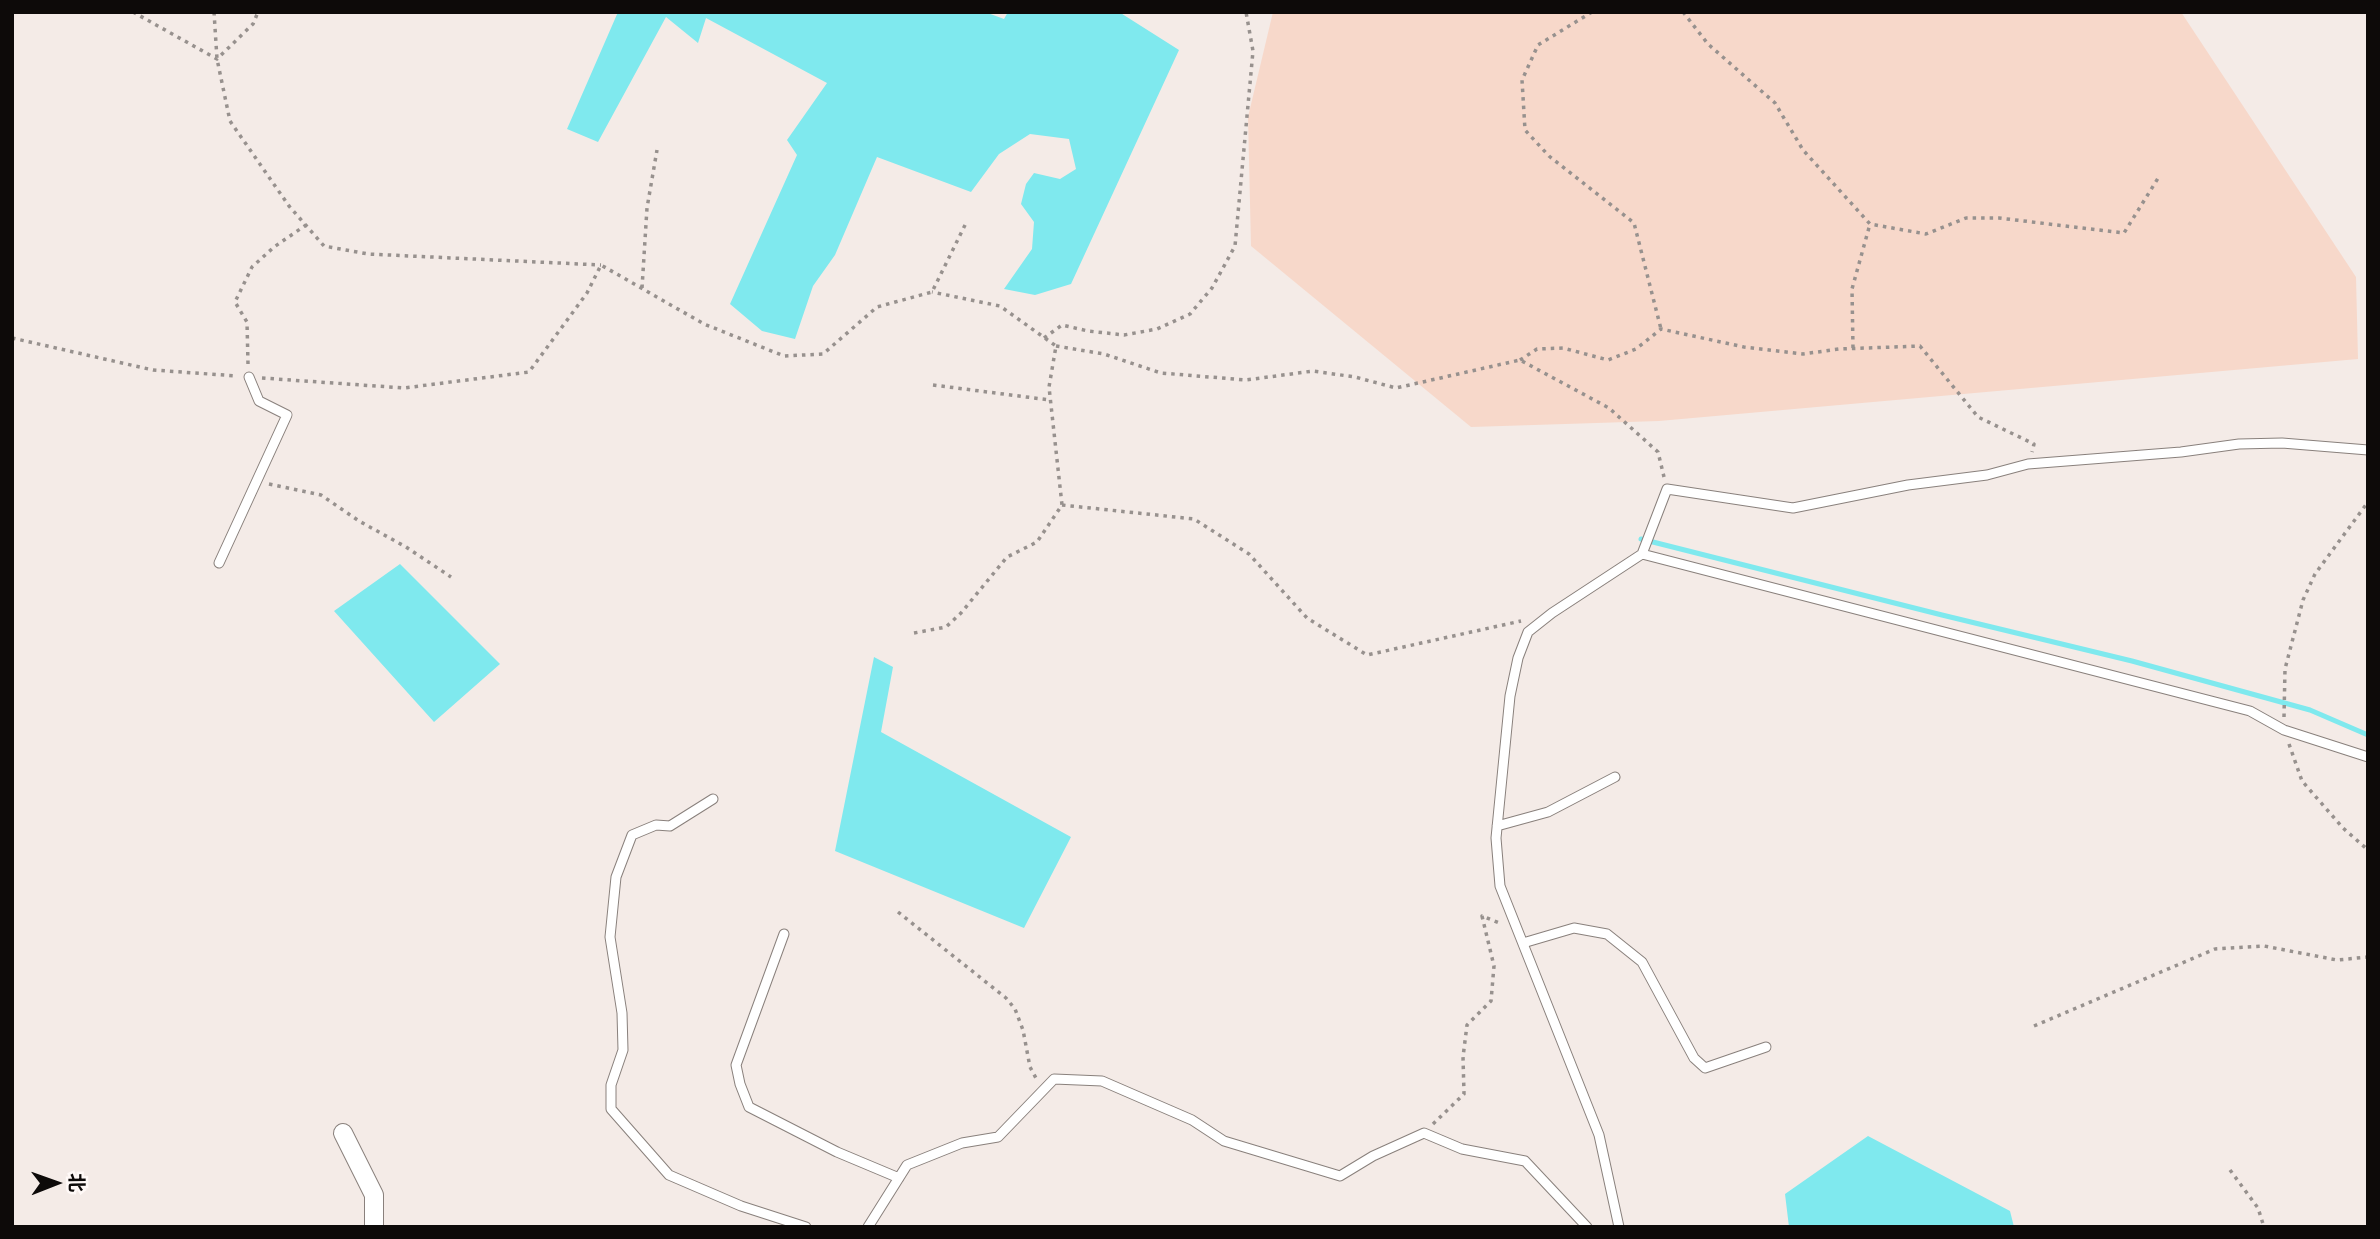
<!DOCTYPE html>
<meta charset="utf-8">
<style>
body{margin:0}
#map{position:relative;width:2380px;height:1239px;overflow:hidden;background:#f4ebe7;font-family:Ubuntu,"Noto Sans SC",sans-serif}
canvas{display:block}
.frame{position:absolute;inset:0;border:14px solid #0d0a09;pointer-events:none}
.north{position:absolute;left:21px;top:1148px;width:70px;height:70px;-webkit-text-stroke:5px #fff9f7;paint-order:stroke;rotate:89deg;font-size:19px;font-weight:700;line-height:28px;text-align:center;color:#0d0a09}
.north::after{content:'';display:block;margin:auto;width:24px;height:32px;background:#0d0a09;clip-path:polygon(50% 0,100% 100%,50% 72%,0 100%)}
</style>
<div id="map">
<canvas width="2380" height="1239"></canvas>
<div class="frame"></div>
<div class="north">北</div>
</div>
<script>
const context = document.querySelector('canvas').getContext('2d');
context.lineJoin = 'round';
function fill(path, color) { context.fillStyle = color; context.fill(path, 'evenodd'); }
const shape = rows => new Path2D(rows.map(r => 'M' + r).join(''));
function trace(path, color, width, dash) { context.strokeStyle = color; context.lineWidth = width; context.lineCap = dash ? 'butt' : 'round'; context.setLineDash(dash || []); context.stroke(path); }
fill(shape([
 [1273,12,2181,12,2356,277,2358,359,1659,421,1471,427,1251,246,1248,117]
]), '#f7d8ca');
fill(shape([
 [618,12,985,12,1004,19,1008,12,1119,12,1179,50,1071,284,1035,295,1004,289,1032,249,1034,222,1021,204,1026,184,1034,173,1060,179,1076,169,1069,139,1030,134,999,154,971,192,877,157,835,255,813,286,795,339,762,331,730,304,797,155,787,140,827,83,706,18,698,43,666,17,598,142,567,129],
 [400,564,500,664,434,722,334,611],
 [874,657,893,667,881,732,1071,837,1024,928,835,851],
 [1868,1136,2010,1211,2014,1227,1789,1227,1785,1194]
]), '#7fe9ee');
trace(shape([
 [1641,539,1942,615,2132,661,2310,710,2368,735]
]), '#7fe9ee', 5);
const service = shape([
 [1642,554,2250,711,2284,730,2368,757],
 [219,563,287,415,259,401,249,377],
 [713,799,670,826,656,825,632,835,616,877,610,937,622,1013,623,1050,611,1085,611,1109,669,1175,741,1206,806,1227],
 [1497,826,1548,812,1615,777],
 [784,934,736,1065,740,1084,749,1107,837,1152,899,1178],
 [1523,943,1574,928,1607,934,1642,962,1694,1058,1705,1068,1766,1047],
 [868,1227,907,1165,962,1143,998,1137,1054,1079,1102,1081,1192,1120,1224,1141,1340,1176,1373,1156,1424,1133,1462,1149,1525,1161,1587,1227],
 [1619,1227,1599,1135,1500,886,1496,838,1510,696,1518,658,1528,632,1552,613,1642,554,1667,489,1793,508,1908,485,1987,475,2028,464,2181,452,2239,444,2282,443,2368,450]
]);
const minor = shape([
 [343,1133,374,1195,374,1227]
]);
trace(service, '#89807c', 11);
trace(minor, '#89807c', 20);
trace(shape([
 [133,12,217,59,253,24,258,12],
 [214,12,217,59,230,121,289,206,324,246,368,254,601,265],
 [1592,12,1538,45,1522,80,1525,130,1549,156,1634,223,1661,329],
 [1683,12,1708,44,1775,103,1803,150,1870,224,1926,234,1966,218,1999,218,2124,233,2160,175],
 [642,288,647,208,657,150],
 [12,338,153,370,237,376],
 [1044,338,1062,325,1088,331,1124,335,1157,329,1190,314,1212,288,1235,246,1253,51,1246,12],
 [1056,346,1104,354,1161,373,1246,380,1313,371,1355,377,1396,388,1520,360,1609,408,1658,452,1664,477],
 [1853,348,1852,289,1870,224],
 [1520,360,1537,349,1563,348,1608,360,1636,349,1661,329,1744,347,1803,354,1839,349,1920,346,1978,417,2034,444,2032,452],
 [248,364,247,322,235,302,252,267,274,247,306,225],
 [262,378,404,388,529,372,587,293,601,265,704,324,784,356,823,354,877,307,932,292,967,221],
 [933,385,1050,400],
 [269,484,321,495,359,521,406,547,451,577],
 [1062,505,1194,519,1249,554,1307,618,1367,655,1521,621],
 [914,633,946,627,961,613,1007,557,1037,542,1062,505,1049,387,1056,346,1000,306,932,292],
 [2284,717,2285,669,2303,600,2315,574,2368,502],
 [2289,744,2302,781,2343,828,2368,850],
 [898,912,1006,998,1015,1009,1023,1030,1030,1067,1037,1080],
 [2034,1026,2215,949,2264,946,2337,960,2368,957],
 [1433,1124,1464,1094,1463,1057,1467,1025,1491,1001,1494,966,1482,916,1502,924],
 [2230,1170,2258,1208,2264,1227]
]), '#97918e', 3.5, [3.5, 5]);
trace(service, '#fff', 9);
trace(minor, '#fff', 18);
</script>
